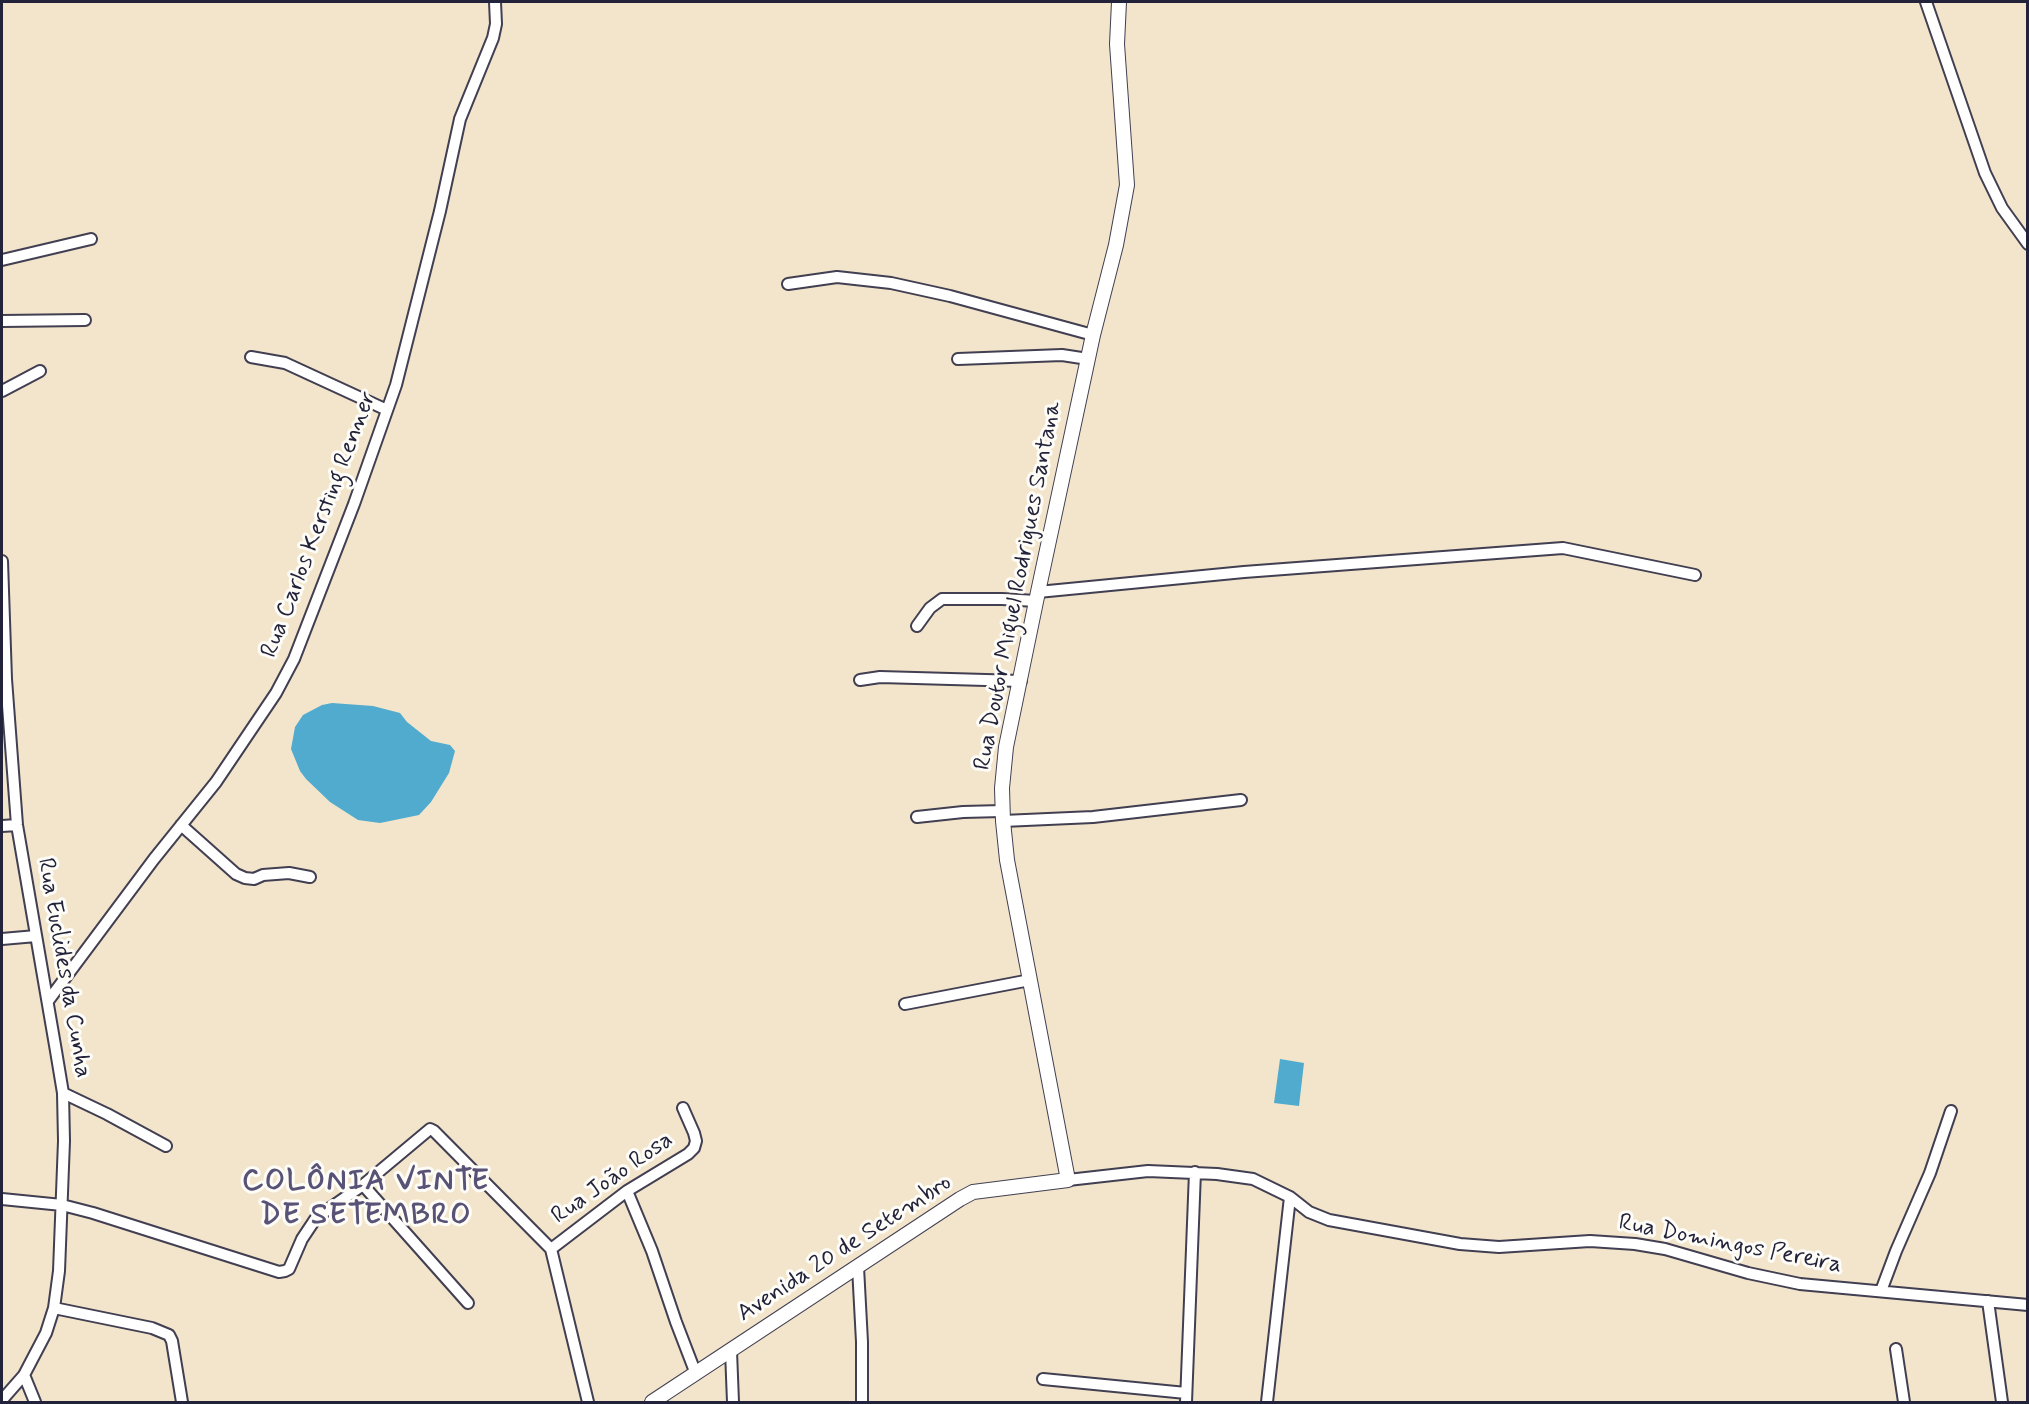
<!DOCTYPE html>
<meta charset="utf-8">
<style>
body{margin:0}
#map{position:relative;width:2029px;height:1404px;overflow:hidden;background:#f2e5cb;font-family:Mynerve,sans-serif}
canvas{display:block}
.frame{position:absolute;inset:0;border:3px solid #22223b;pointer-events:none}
</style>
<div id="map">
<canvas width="2029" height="1404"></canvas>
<div class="frame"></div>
</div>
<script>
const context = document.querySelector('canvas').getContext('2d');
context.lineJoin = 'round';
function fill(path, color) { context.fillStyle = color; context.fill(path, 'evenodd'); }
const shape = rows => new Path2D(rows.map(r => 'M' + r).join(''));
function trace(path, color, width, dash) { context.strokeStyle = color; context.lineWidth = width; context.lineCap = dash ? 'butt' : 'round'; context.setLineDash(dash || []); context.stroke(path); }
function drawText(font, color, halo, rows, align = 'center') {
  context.font = font + ' Mynerve,sans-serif'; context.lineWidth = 6; context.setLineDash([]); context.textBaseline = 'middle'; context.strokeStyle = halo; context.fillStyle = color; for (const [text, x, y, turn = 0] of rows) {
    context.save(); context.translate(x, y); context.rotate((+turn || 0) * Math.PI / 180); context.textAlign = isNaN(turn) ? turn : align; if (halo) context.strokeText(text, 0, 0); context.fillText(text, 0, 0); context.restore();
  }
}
fill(shape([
 [332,703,373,706,400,713,407,722,431,741,450,745,455,751,449,773,431,802,419,815,380,823,358,820,330,802,306,779,300,771,291,749,295,727,303,715,322,705],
 [1280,1059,1304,1063,1299,1106,1274,1103]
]), '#50abce');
const minor = shape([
 [1926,2,1985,173,2002,208,2028,244],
 [2,260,91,239],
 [788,284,837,277,891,283,950,296,1093,335],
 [2,321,85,320],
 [251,357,285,363,387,410],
 [958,359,1062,355,1088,359],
 [2,391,40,371],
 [2,561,6,679,17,825,56,1051,63,1093,64,1141,59,1271,54,1308,46,1333,24,1375,2,1400],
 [1038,592,1244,572,1563,548,1695,575],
 [917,626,930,608,942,599,1002,599,1036,601],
 [860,680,880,677,1021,681],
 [917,817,963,812,1002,811],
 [1003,821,1093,817,1241,800],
 [181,825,236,874,245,878,254,879,263,875,289,873,310,877],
 [2,826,17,825],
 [2,939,36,936],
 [48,1001,154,859,216,782,276,693,294,659,354,504,396,385,440,211,460,119,493,38,496,24,495,2],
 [905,1004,1030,980],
 [63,1093,107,1114,166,1146],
 [1068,1180,1148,1171,1217,1174,1253,1179,1290,1197,1309,1212,1329,1220,1460,1244,1499,1247,1590,1241,1635,1244,1665,1249,1748,1273,1800,1284,2028,1305],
 [363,1185,468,1303],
 [627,1191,652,1251,676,1322,696,1374],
 [2,1199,62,1205,93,1213,279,1272,285,1271,289,1269,302,1239,316,1218,363,1185,430,1129,434,1131,551,1249,588,1402],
 [551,1249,627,1191,688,1154,694,1148,696,1141,694,1133,683,1108],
 [858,1267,862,1342,862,1402],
 [1881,1291,1896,1251,1930,1173,1951,1111],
 [1988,1301,2002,1402],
 [54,1308,152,1328,169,1335,172,1341,182,1402],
 [1896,1349,1904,1402],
 [731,1351,733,1402],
 [24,1375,35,1402],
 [1043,1379,1186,1393],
 [1186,1402,1195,1172],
 [1267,1402,1290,1197]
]);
const tertiary = shape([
 [652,1402,960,1199,973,1192,1068,1180,1007,860,1003,821,1002,788,1006,747,1038,592,1093,335,1116,245,1127,185,1117,44,1119,2]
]);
trace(minor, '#413f51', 14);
trace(tertiary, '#413f51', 16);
trace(minor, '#fff', 10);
trace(tertiary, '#fff', 14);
drawText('24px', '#22223b', '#fdfcf7', [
 ["Rua Carlos Kersting Renner",320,525,-69],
 ["Rua Doutor Miguel Rodrigues Santana",1019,586,-79],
 ["Rua Euclides da Cunha",63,968,80],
 ["Rua João Rosa",613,1179,-35],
 ["Rua Domingos Pereira",1730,1245,11],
 ["Avenida 20 de Setembro",845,1249,-33]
]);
context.letterSpacing = '1.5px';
drawText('bold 30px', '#585277', '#fdfcf7', [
 ["COLÔNIA VINTE",366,1183],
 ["DE SETEMBRO",366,1217]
]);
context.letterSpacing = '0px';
</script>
